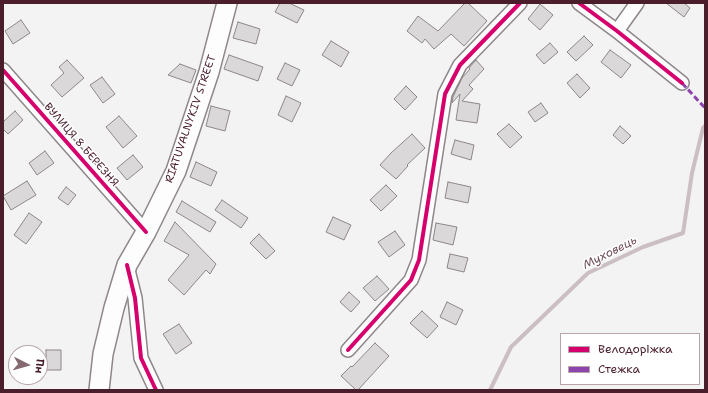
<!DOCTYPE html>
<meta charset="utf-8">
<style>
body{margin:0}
#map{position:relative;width:708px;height:393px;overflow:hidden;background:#f3f3f3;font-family:"Shantell Sans",sans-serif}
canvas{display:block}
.frame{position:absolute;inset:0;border:4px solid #4a1f2b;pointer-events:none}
.legend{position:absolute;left:560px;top:333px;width:140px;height:52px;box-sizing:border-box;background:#fff;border:1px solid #b7a5aa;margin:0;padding:5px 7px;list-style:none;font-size:12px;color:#4a1f2b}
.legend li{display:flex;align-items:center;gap:8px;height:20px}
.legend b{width:20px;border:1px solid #b7a5aa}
.north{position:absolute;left:8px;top:345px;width:40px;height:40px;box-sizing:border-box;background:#fff;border:1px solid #b7a5aa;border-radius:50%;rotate:96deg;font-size:11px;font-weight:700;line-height:16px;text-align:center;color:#4a1f2b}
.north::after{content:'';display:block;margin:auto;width:14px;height:18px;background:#856971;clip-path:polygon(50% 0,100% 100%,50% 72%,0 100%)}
</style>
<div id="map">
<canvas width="708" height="393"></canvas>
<div class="frame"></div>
<ul class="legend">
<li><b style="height:5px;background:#d6006c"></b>Велодоріжка</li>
<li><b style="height:5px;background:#8e44ad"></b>Стежка</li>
</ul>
<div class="north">Пн</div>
</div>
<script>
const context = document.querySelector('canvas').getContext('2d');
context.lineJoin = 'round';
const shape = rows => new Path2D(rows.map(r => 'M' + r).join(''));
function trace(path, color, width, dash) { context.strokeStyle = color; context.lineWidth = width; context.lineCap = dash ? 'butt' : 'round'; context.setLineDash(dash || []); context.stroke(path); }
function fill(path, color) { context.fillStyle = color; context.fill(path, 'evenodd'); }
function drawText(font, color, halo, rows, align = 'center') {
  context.font = font + ' "Shantell Sans",sans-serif'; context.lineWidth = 3; context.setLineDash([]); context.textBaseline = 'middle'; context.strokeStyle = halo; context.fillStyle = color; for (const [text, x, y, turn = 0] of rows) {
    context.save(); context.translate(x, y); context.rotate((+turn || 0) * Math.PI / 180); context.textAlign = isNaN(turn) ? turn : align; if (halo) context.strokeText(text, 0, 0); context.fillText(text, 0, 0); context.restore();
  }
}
trace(shape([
 [490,390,511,347,588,273,643,247,683,233,692,173,703,128,705,126]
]), '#cbbfc3', 4);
const building = shape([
 [280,3,289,3,304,10,297,23,275,12,280,3],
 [465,3,468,3,487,21,464,46,451,34,434,49,425,39,422,43,407,31,418,16,438,31,465,3],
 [666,3,684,3,690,8,684,17,666,3],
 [540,4,553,15,540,30,528,19,540,4],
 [21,20,30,33,13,44,5,31,21,20],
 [238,22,260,29,256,44,233,38,238,22],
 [584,36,593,45,576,61,567,52,584,36],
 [331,41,349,52,341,67,322,55,331,41],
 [550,43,558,52,544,64,536,55,550,43],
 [610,50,631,65,621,78,601,62,610,50],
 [229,55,263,67,258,81,224,69,229,55],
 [67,60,84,78,62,97,51,85,64,73,59,67,67,60],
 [476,60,484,69,469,85,473,89,462,101,480,104,477,123,456,120,460,94,452,103,453,97,462,78,470,69,469,68,476,60],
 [285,63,300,70,292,86,277,79,285,63],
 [180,64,196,70,191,83,168,75,180,64],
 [577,74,590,88,580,98,567,83,577,74],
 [102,77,115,94,103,103,90,85,102,77],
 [406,86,417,97,405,110,394,99,406,86],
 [286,96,301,103,292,122,278,115,286,96],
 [541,103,548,113,535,122,528,112,541,103],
 [211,106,230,111,225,131,206,126,211,106],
 [15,111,23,120,8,134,3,129,3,122,15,111],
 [119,116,137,136,123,148,106,127,119,116],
 [509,124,522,137,510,148,497,134,509,124],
 [620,126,631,136,623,144,613,135,620,126],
 [412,134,425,148,407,165,408,166,396,179,380,165,391,153,412,134],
 [455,140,474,145,471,160,451,154,455,140],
 [45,151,54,163,37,175,29,163,45,151],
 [133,155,143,167,127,180,117,168,133,155],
 [196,162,217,172,211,186,190,177,196,162],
 [27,181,36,195,11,210,3,196,27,181],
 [448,182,471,187,468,203,445,198,448,182],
 [386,185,397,196,381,211,370,200,386,185],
 [66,187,76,195,68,205,58,198,66,187],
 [222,200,248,218,241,228,215,210,222,200],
 [182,201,216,222,210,232,176,212,182,201],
 [29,213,42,222,26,244,14,235,29,213],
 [333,217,351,225,344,240,326,232,333,217],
 [175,222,216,264,210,274,206,270,184,295,168,280,189,255,164,241,175,222],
 [436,223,457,227,453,245,433,240,436,223],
 [395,231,405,245,389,257,378,242,395,231],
 [259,234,275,251,266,259,250,243,259,234],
 [450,254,468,258,464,272,447,268,450,254],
 [377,276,389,289,375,301,363,288,377,276],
 [349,292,360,302,351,312,340,302,349,292],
 [447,302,463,310,456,325,440,317,447,302],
 [422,311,438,326,427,338,410,323,422,311],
 [179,324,192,343,176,354,163,334,179,324],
 [375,343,389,356,358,390,356,390,341,376,351,366,352,367,375,343],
 [46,350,61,350,61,370,46,370,46,350]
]);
fill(building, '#dad8d9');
trace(building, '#8e8688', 1);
const street = shape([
 [579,3,617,31,682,83],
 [617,31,637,3],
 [3,70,146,232],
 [127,266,135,298,141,358,156,390],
 [348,350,411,280,419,260,445,94,460,65,520,3]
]);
const secondary = shape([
 [99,390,103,354,114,308,127,265,146,232,176,171,209,72,227,3]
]);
trace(street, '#8e8688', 16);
trace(secondary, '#8e8688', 22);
trace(street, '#fdfdfd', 13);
trace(secondary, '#fdfdfd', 19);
trace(shape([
 [682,83,705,108]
]), '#8e44ad', 3, [6, 3]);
trace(shape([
 [579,3,617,31,682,83],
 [3,70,146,232],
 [127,265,135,298,141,358,156,390],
 [348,350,411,280,419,260,445,94,460,65,520,3]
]), '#d6006c', 4);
drawText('11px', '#4a1f2b', '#fff', [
 ["RIATUVALNYKIV STREET",191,119,-71],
 ["ВУЛИЦЯ 8 БЕРЕЗНЯ",81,145,49]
]);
drawText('italic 12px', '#714f59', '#fff', [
 ["Муховець",610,253,-27]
]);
</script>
